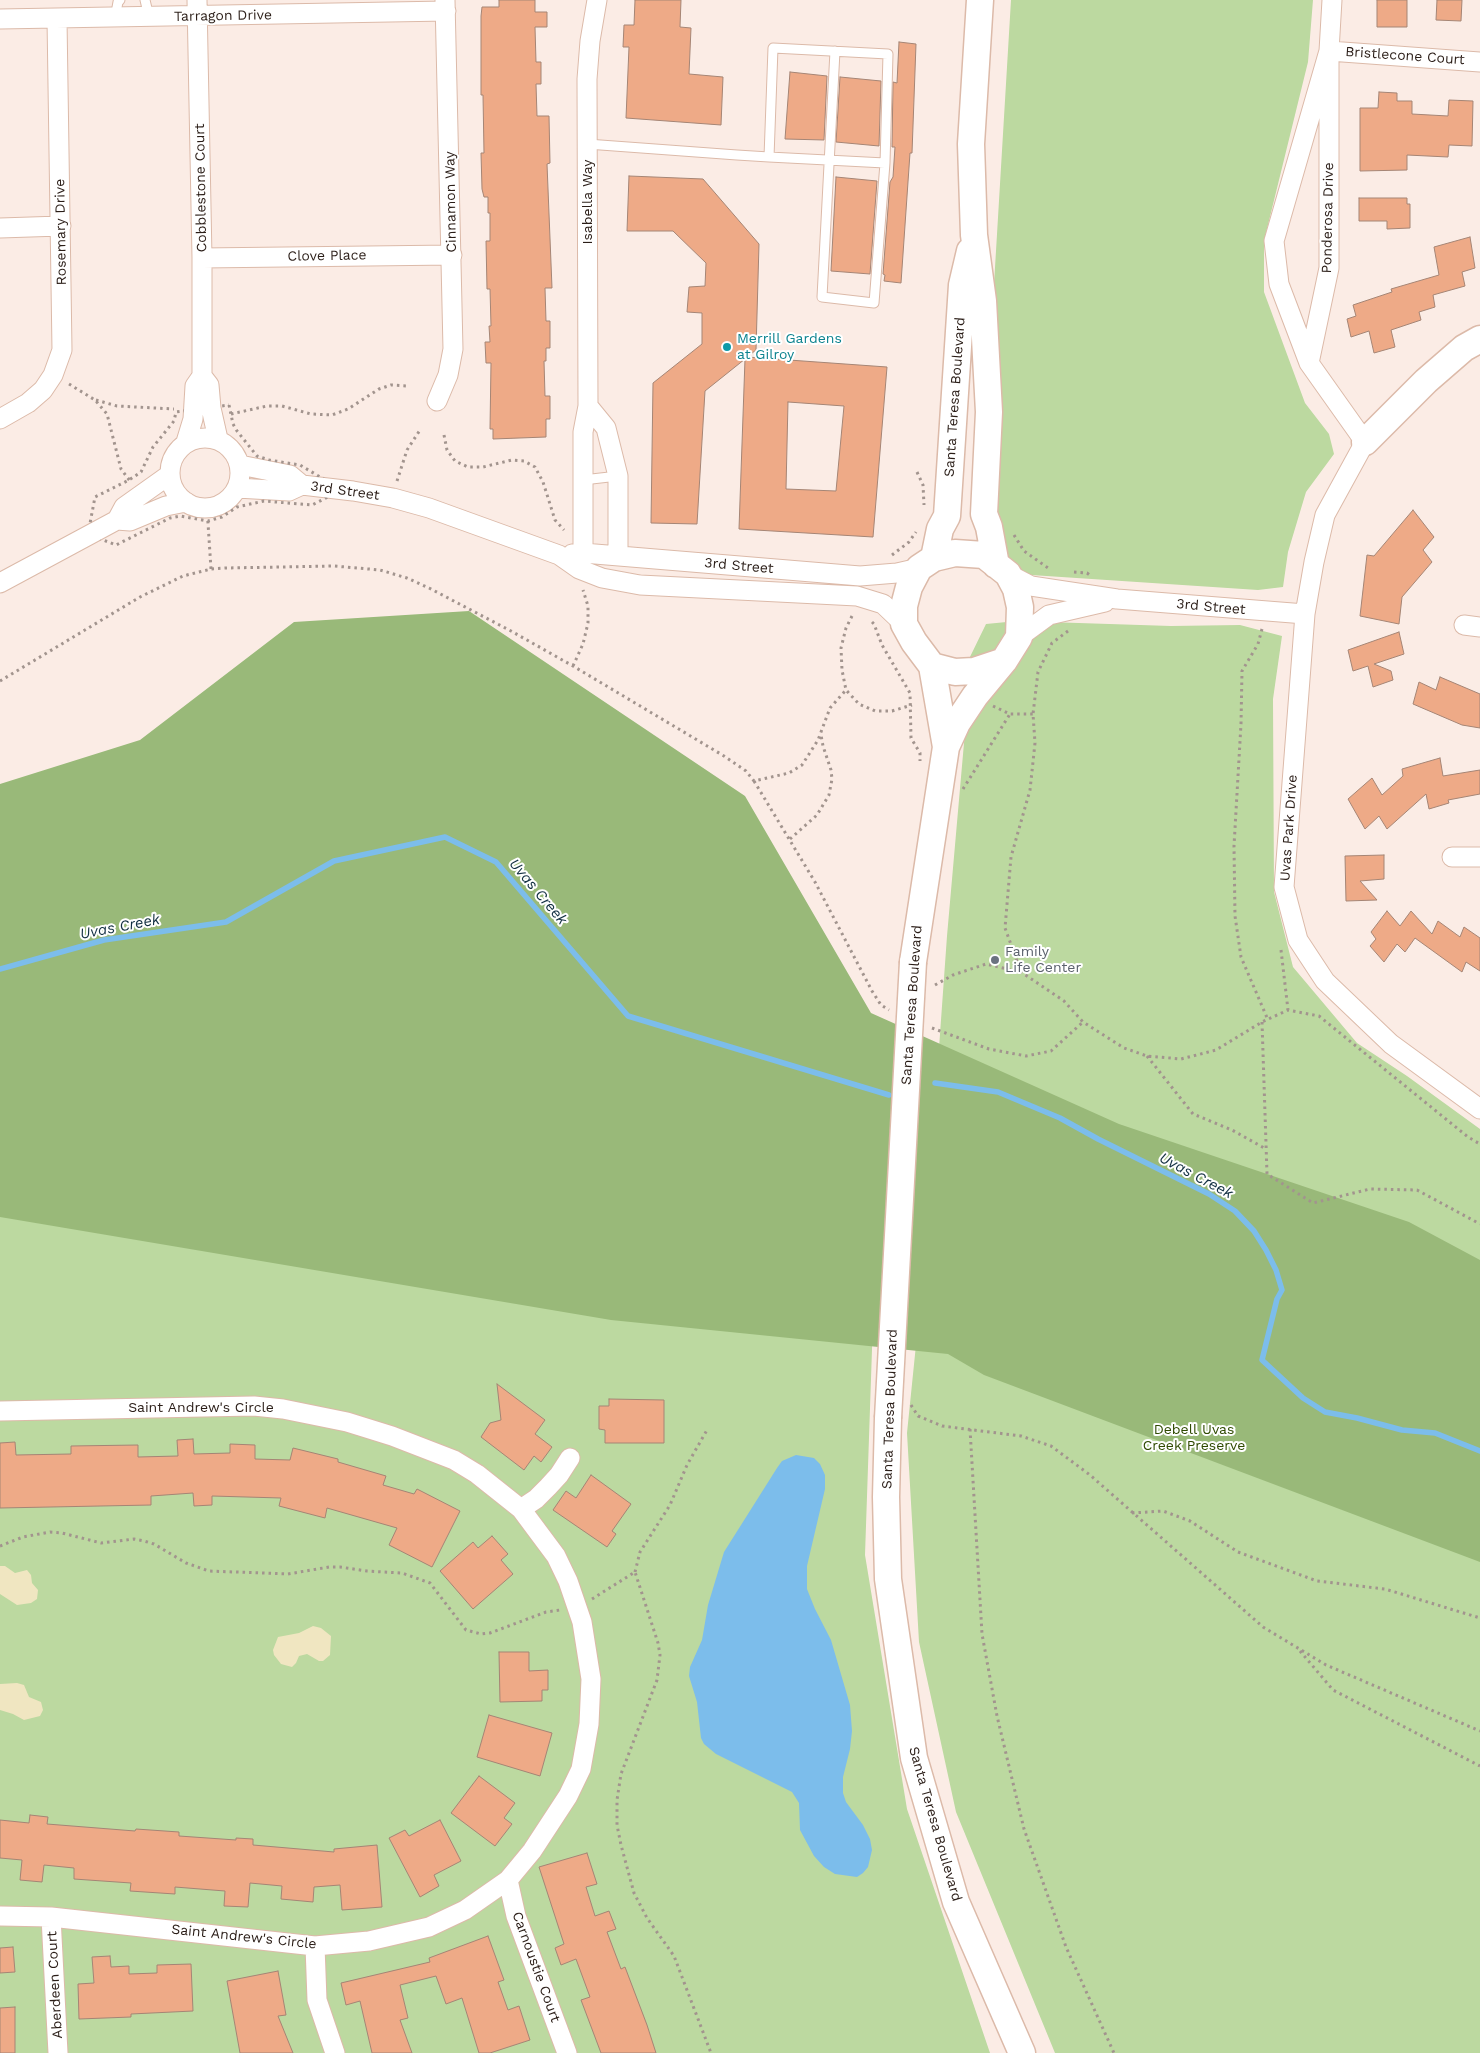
<!DOCTYPE html>
<style>
body{margin:0}
canvas{display:block;background:#fbece5}
</style>
<canvas width="1480" height="2053"></canvas>
<script>
const context = document.querySelector('canvas').getContext('2d');
context.lineJoin = 'round';
function fill(path, color) { context.fillStyle = color; context.fill(path, 'evenodd'); }
const shape = rows => new Path2D(rows.map(r => 'M' + r).join(''));
function trace(path, color, width, dash) { context.strokeStyle = color; context.lineWidth = width; context.lineCap = dash ? 'butt' : 'round'; context.setLineDash(dash || []); context.stroke(path); }
function drawText(font, color, halo, rows, align = 'center') {
  context.font = font + ' "Work Sans",sans-serif'; context.lineWidth = 4; context.setLineDash([]); context.textBaseline = 'middle'; context.strokeStyle = halo; context.fillStyle = color; for (const [text, x, y, turn = 0] of rows) {
    context.save(); context.translate(x, y); context.rotate((+turn || 0) * Math.PI / 180); context.textAlign = isNaN(turn) ? turn : align; if (halo) context.strokeText(text, 0, 0); context.fillText(text, 0, 0); context.restore();
  }
}
fill(shape([
 [1011,0,1313,0,1308,62,1264,241,1264,292,1305,403,1329,434,1334,454,1306,492,1288,552,1283,587,1258,590,1001,573,979,535],
 [1017,621,1171,626,1240,625,1282,636,1273,699,1274,892,1293,967,1357,1043,1407,1076,1480,1129,1480,2053,1055,2053,956,1812,919,1642,907,1433,922,1286,947,936,967,709,968,661,986,624],
 [881,1085,865,1555,907,1809,990,2053,0,2053,0,1097]
]), '#bcd9a0');
fill(shape([
 [469,611,745,796,871,1013,1119,1124,1409,1222,1480,1260,1480,1562,984,1375,948,1354,611,1320,0,1217,0,784,140,740,294,622]
]), '#99b979');
fill(shape([
 [0,1566,5,1566,15,1573,27,1570,31,1575,32,1583,38,1590,37,1599,31,1603,17,1605,0,1594],
 [313,1626,321,1628,331,1636,330,1655,323,1661,319,1661,307,1654,299,1656,296,1663,292,1667,281,1664,274,1655,273,1650,278,1637,299,1633],
 [17,1683,24,1685,29,1697,41,1702,43,1710,40,1716,24,1720,13,1714,0,1710,0,1684]
]), '#f0e6c1');
fill(shape([
 [796,1455,814,1458,820,1464,825,1475,825,1489,807,1566,807,1589,815,1609,831,1640,850,1705,852,1731,850,1749,843,1777,843,1793,846,1802,863,1825,870,1839,872,1850,868,1867,863,1873,857,1877,835,1874,824,1867,814,1856,800,1830,799,1803,792,1792,716,1754,704,1744,701,1738,697,1702,689,1676,690,1667,702,1640,708,1605,724,1552,777,1468,782,1461]
]), '#7cbdeb');
trace(shape([
 [0,969,104,940,226,922,334,861,445,837,496,862,628,1016,889,1095],
 [935,1083,998,1092,1060,1118,1098,1139,1209,1194,1235,1211,1254,1231,1266,1250,1276,1270,1282,1290,1277,1299,1262,1360,1303,1398,1325,1412,1357,1418,1402,1430,1435,1433,1480,1451]
]), '#7cbdeb', 5.5);
const building = shape([
 [499,0,535,0,535,12,547,12,547,27,535,27,536,62,541,62,541,84,536,84,537,116,549,116,550,163,547,164,552,288,545,288,546,321,550,321,550,348,546,348,546,361,544,361,545,396,550,396,550,419,546,419,546,437,493,439,493,429,490,429,491,363,486,363,485,342,490,342,489,326,491,326,490,289,487,289,486,241,490,241,490,213,488,213,488,197,484,197,482,189,481,153,484,153,483,95,481,95,481,16,482,7,499,7,499,0],
 [635,0,681,0,680,27,691,28,689,74,723,77,721,125,626,118,629,47,623,47,624,25,634,25,635,0],
 [1377,0,1407,0,1407,27,1377,27,1377,0],
 [1437,0,1462,0,1461,21,1436,20,1437,0],
 [899,42,916,44,912,153,910,153,901,283,884,281,885,275,883,274,890,182,893,177,895,147,892,147,893,82,897,83,899,42],
 [790,72,827,76,824,140,785,139,790,72],
 [840,77,881,81,879,146,836,142,840,77],
 [1379,92,1397,93,1397,101,1412,101,1412,114,1448,116,1449,100,1473,101,1472,146,1449,145,1448,157,1407,155,1407,170,1360,171,1360,108,1378,108,1379,92],
 [629,176,703,179,759,244,756,350,747,357,887,367,873,537,739,529,745,359,705,391,697,524,651,523,653,383,702,344,702,313,687,312,689,287,705,286,706,263,673,231,627,231,629,176],
 [788,402,844,406,836,491,786,489,788,402],
 [836,177,877,181,870,274,831,271,836,177],
 [1359,198,1407,198,1407,204,1410,204,1410,228,1387,229,1387,221,1359,221,1359,198],
 [1470,237,1475,268,1462,272,1465,286,1433,295,1435,307,1419,312,1421,320,1391,330,1395,347,1374,353,1369,331,1351,337,1347,319,1356,316,1353,305,1392,292,1391,289,1439,275,1434,247,1470,237],
 [1413,510,1434,537,1423,550,1432,562,1402,597,1399,624,1360,616,1367,555,1374,556,1413,510],
 [1399,632,1404,654,1374,664,1391,671,1393,680,1373,687,1368,666,1353,671,1348,650,1399,632],
 [1440,677,1480,694,1480,728,1462,725,1413,704,1419,682,1436,690,1440,677],
 [1440,758,1443,776,1480,770,1480,794,1448,800,1449,803,1429,809,1426,794,1387,829,1379,816,1365,829,1348,799,1372,778,1382,795,1403,776,1402,769,1440,758],
 [1384,855,1384,879,1360,881,1377,900,1346,901,1345,856,1384,855],
 [1387,911,1400,926,1411,911,1432,934,1438,921,1460,937,1464,927,1480,938,1480,971,1466,962,1462,972,1415,938,1405,952,1397,944,1384,962,1370,946,1376,939,1371,932,1387,911],
 [497,1384,545,1420,535,1434,552,1447,541,1462,534,1456,524,1470,481,1437,490,1423,501,1420,497,1384],
 [609,1399,664,1400,664,1443,605,1443,605,1430,599,1429,599,1406,609,1406,609,1399],
 [193,1439,194,1454,230,1453,230,1444,255,1445,255,1459,290,1460,293,1448,338,1459,338,1462,386,1476,383,1485,414,1494,417,1489,460,1511,432,1567,389,1545,397,1528,327,1508,325,1518,279,1506,281,1498,212,1496,212,1505,194,1506,193,1493,151,1496,151,1505,0,1508,0,1443,15,1442,16,1455,71,1454,71,1446,138,1445,138,1457,178,1456,177,1440,193,1439],
 [591,1475,631,1504,612,1531,616,1534,607,1547,553,1510,566,1491,576,1498,591,1475],
 [492,1536,508,1554,501,1560,513,1574,473,1609,440,1571,473,1542,478,1548,492,1536],
 [499,1652,529,1652,529,1671,548,1670,548,1690,542,1690,542,1701,500,1702,499,1652],
 [489,1715,552,1733,540,1776,477,1757,489,1715],
 [479,1776,515,1803,504,1818,512,1824,495,1846,451,1813,479,1776],
 [30,1815,48,1817,47,1824,135,1831,136,1829,179,1832,179,1836,236,1840,236,1838,253,1839,253,1845,334,1852,334,1849,377,1845,382,1907,342,1910,340,1885,314,1887,313,1902,281,1899,282,1886,250,1883,248,1907,224,1906,225,1891,175,1887,175,1894,130,1891,131,1883,74,1879,74,1868,44,1865,42,1882,20,1880,22,1860,0,1858,0,1820,29,1823,30,1815],
 [440,1820,461,1861,434,1875,439,1886,420,1897,389,1838,405,1830,409,1836,440,1820],
 [587,1853,597,1884,586,1887,595,1916,609,1911,616,1929,607,1932,621,1969,625,1967,647,2025,656,2053,601,2053,581,2000,590,1997,576,1959,561,1965,555,1948,564,1944,539,1867,587,1853],
 [488,1936,504,1980,498,1982,508,2010,519,2006,530,2040,490,2053,479,2053,462,1998,446,2004,436,1976,400,1985,408,2018,400,2020,412,2053,372,2053,360,2001,346,2005,341,1983,430,1962,429,1958,488,1936],
 [13,1947,15,1972,0,1973,0,1948,13,1947],
 [110,1956,111,1967,129,1966,129,1974,157,1973,157,1965,191,1964,193,2011,131,2014,131,2017,79,2019,78,1984,94,1983,92,1957,110,1956],
 [278,1971,286,2015,278,2016,293,2053,240,2053,227,1981,278,1971],
 [15,2007,15,2053,0,2053,0,2008,15,2007]
]);
fill(building, '#eeaa87');
trace(building, '#a58575', 1);
const lane = shape([
 [145,0,149,17],
 [115,18,118,2,120,0],
 [835,51,822,297,874,303,885,163],
 [587,144,737,155,769,157,885,163,888,54,773,48,769,157],
 [583,480,618,476]
]);
const street = shape([
 [0,19,446,11],
 [1329,51,1274,241,1279,284,1309,363,1365,442,1325,515,1314,562,1305,614,1284,887,1298,940,1325,981,1391,1044,1480,1109],
 [1329,51,1480,62],
 [0,228,61,226],
 [202,258,452,255],
 [1309,363,1329,268,1329,51,1332,0],
 [202,376,209,385,211,408,218,439],
 [437,401,448,375,453,349,445,0],
 [588,406,606,428,618,476,618,556],
 [0,419,28,403,43,390,53,375,62,350,57,19],
 '170 473a35 35 0 1 1 70 0a35 35 0 1 1-70 0Z',
 [186,442,193,419,195,386,202,376,202,258,197,0],
 [240,465,290,475,302,485,353,491,393,498,429,508,559,555,579,569,602,578,640,585,857,596,883,604,904,624],
 [237,488,289,491,302,485],
 [117,520,130,521,166,506,186,502],
 [583,553,583,432,588,406,587,79,590,41,597,0],
 [572,554,583,553,860,576,897,573,919,568],
 [1008,574,1031,586,1117,599,1305,614],
 [0,583,117,520,124,507,169,475],
 [1464,625,1480,627],
 [1019,637,1049,615,1105,602],
 [1452,857,1480,857],
 [0,1411,254,1406,283,1409,347,1422,392,1436,454,1460,477,1474,521,1509,556,1556,568,1581,582,1622,591,1679,589,1724,581,1769,568,1796,532,1851,508,1880,465,1910,429,1927,369,1941,315,1946,51,1917,0,1916],
 [521,1509,536,1499,548,1487,559,1475,570,1458],
 [508,1880,516,1916,567,2053],
 [51,1917,58,2053],
 [315,1946,317,2000,335,2053]
]);
const secondary = shape([
 [980,0,971,144,974,235,983,301,989,412,984,514,989,527,996,565],
 [1365,442,1426,381,1464,348,1480,339],
 [934,558,940,529,947,516,962,285,970,251],
 [932,666,946,747],
 [913,962,946,747,957,723,975,696,1004,661,1019,637,1020,607,1016,589,1008,574,984,555,955,553,934,558,919,568,909,587,904,606,904,624,914,642,932,666,955,672,974,671,1004,661],
 [888,1418,886,1497,888,1579,914,1758,956,1902,1022,2053]
]);
trace(lane, '#dcbaa9', 11);
trace(street, '#dcbaa9', 21);
trace(secondary, '#dcbaa9', 29);
trace(shape([
 [69,384,95,400,107,414,121,469,130,481],
 [96,400,117,406,174,409],
 [229,405,233,424,237,431,257,456,269,460,300,465,342,490,312,505,264,501,237,507,222,517,208,521,180,516,170,518,116,545,88,534,95,497,129,480,141,472,153,447,174,421,176,412,229,405],
 [231,414,267,406,282,406,311,414,332,415,348,409,379,389,391,385,407,386],
 [444,435,447,450,455,461,468,467,483,467,512,460,524,461,535,467,543,482,555,520,564,530],
 [917,472,923,485,924,505],
 [397,481,407,450,420,430],
 [207,508,211,569],
 [1014,535,1024,551,1048,568],
 [892,555,909,542,916,532],
 [1074,572,1087,573,1091,576],
 [852,616,846,628,841,648,842,670,846,690,859,704,875,711,892,711,912,705],
 [872,622,874,624,882,645,910,693,911,738,920,753,920,761],
 [1262,629,1258,644,1242,671,1241,724,1234,846,1235,916,1241,957,1268,1020],
 [1068,631,1052,643,1038,672,1033,714,1035,743,1030,790,1011,857,1005,928,1021,972,1064,1001,1083,1022,1124,1048,1147,1056,1181,1059,1216,1050,1262,1022,1288,1010,1319,1016,1468,1137,1480,1144],
 [573,666,583,644,588,623,588,606,583,590],
 [0,681,140,597,183,576,211,569,226,568,334,566,380,570,407,578,429,588,511,631,573,666,724,756,746,771,754,781,789,773,802,765,818,740,830,708,846,690],
 [993,706,1010,714,1033,714],
 [754,781,815,882,872,991,881,1005,889,1010],
 [963,789,1010,714],
 [790,839,817,815,829,795,832,779,831,770,823,746,821,735],
 [1281,950,1288,1010],
 [935,985,953,975,986,964,1020,972],
 [1262,1022,1267,1174,1313,1203,1370,1189,1417,1190,1480,1224],
 [932,1028,989,1049,1026,1056,1051,1051,1083,1022],
 [1147,1056,1193,1114,1232,1130,1266,1149],
 [911,1405,918,1416,942,1426,1021,1436,1051,1446,1090,1475,1263,1627,1326,1665,1480,1731],
 [970,1429,982,1634,997,1716,1024,1829,1066,1947,1114,2053],
 [1132,1513,1163,1511,1190,1521,1238,1552,1317,1581,1385,1589,1480,1618],
 [0,1546,23,1537,50,1532,62,1533,101,1543,134,1539,144,1541,154,1544,186,1563,209,1571,288,1574,329,1567,340,1567,367,1571,402,1573,430,1583,466,1630,481,1634,490,1633,546,1612,560,1610],
 [635,1572,640,1552,670,1505,687,1465,707,1430],
 [592,1599,635,1572,658,1643,660,1655,657,1680,621,1774,617,1800,617,1825,621,1845,634,1893,647,1918,674,1956,711,2053],
 [1300,1651,1333,1690,1480,1766]
]), '#a2948e', 3, [2.5, 4]);
trace(lane, '#fff', 9);
trace(street, '#fff', 19);
trace(secondary, '#fff', 26);
const secondaryBridge = shape([
 [888,1418,913,962]
]);
trace(secondaryBridge, '#dcbaa9', 29, []);
trace(secondaryBridge, '#fff', 26);
for (const [x, y, r, color] of [
 [727,347,5,"#0f9aa8"],
 [995,960,5,"#6b7280"]
]) { const dot = new Path2D(); dot.arc(x, y, r, 0, 2 * Math.PI); context.fillStyle = color; context.fill(dot); trace(dot, '#fff', 2); }
drawText('14px', '#2a1d17', '#fff', [
 ["Tarragon Drive",223,16,-1],
 ["Bristlecone Court",1405,56,4],
 ["Cobblestone Court",201,188,-91],
 ["Cinnamon Way",451,202,-91],
 ["Isabella Way",588,202,-90],
 ["Ponderosa Drive",1328,218,-89],
 ["Rosemary Drive",61,232,-91],
 ["Clove Place",327,256,-1],
 ["Santa Teresa Boulevard",955,397,-86],
 ["3rd Street",345,491,8],
 ["3rd Street",739,566,5],
 ["3rd Street",1211,607,5],
 ["Uvas Park Drive",1289,828,-86],
 ["Santa Teresa Boulevard",912,1005,-86],
 ["Saint Andrew's Circle",201,1408],
 ["Santa Teresa Boulevard",890,1409,-88],
 ["Santa Teresa Boulevard",935,1824,74],
 ["Saint Andrew's Circle",244,1937,6],
 ["Carnoustie Court",536,1967,70],
 ["Aberdeen Court",55,1985,-93]
]);
drawText('14px', '#0d838f', '#fff', [
 ["Merrill Gardens",737,339],
 ["at Gilroy",737,355]
], 'left');
drawText('14px', '#5b616d', '#fff', [
 ["Family",1005,952],
 ["Life Center",1005,968]
], 'left');
drawText('14px', '#2f4a01', '#fff', [
 ["Debell Uvas",1194,1430],
 ["Creek Preserve",1194,1446]
]);
drawText('italic 15px', '#122f42', '#fff', [
 ["Uvas Creek",538,892,50],
 ["Uvas Creek",120,927,-11],
 ["Uvas Creek",1196,1176,28]
]);
</script>
